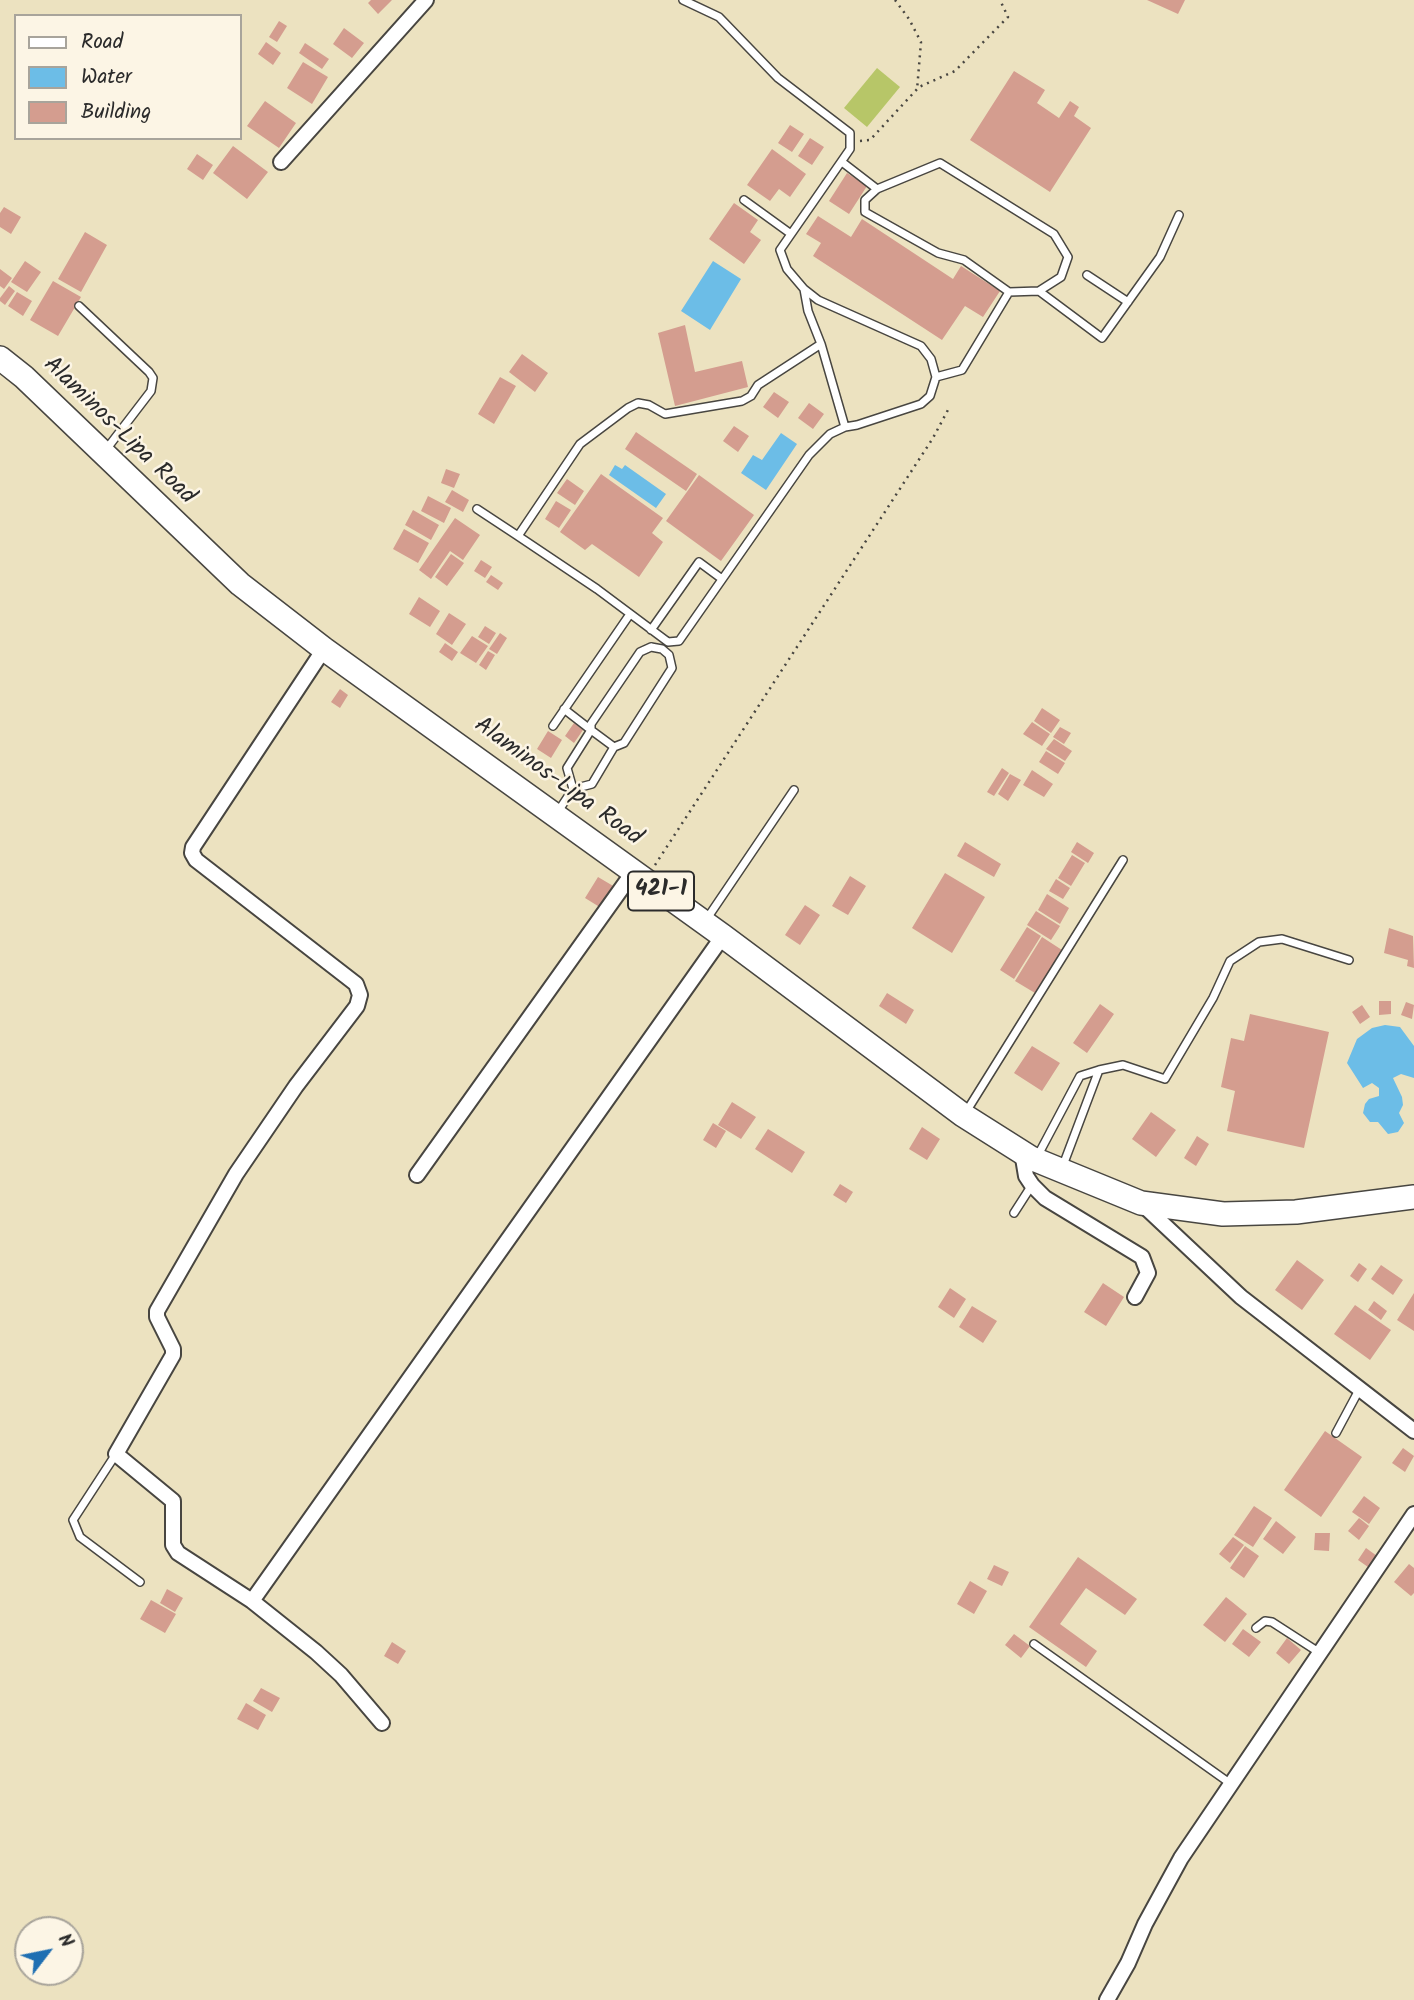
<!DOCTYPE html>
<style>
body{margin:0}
#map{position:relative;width:1414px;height:2000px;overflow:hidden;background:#ece2c0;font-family:Kalam,sans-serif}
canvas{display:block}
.legend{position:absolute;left:14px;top:14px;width:228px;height:126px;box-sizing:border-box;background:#fcf5e5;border:2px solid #a8a49b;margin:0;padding:9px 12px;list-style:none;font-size:21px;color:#2b2b2b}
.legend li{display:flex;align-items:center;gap:14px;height:35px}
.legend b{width:35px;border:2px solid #a8a49b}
.north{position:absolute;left:14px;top:1916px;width:70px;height:70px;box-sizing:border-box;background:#fcf5e5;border:2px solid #a8a49b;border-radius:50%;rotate:58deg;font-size:19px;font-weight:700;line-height:28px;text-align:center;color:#2b2b2b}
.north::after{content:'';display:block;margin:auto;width:24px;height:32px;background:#1f6fb2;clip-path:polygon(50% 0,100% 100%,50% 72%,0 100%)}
</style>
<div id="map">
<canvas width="1414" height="2000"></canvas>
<ul class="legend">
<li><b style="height:9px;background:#fff"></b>Road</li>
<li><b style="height:19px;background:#6cbde7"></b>Water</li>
<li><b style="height:19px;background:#d49d8f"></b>Building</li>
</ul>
<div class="north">N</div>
</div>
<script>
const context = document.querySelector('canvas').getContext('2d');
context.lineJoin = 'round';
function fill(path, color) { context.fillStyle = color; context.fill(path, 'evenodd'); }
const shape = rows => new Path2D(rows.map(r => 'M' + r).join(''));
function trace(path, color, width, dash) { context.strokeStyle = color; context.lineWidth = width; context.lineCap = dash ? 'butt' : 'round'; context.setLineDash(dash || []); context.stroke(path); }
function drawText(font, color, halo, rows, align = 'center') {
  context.font = font + ' Kalam,sans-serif'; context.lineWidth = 5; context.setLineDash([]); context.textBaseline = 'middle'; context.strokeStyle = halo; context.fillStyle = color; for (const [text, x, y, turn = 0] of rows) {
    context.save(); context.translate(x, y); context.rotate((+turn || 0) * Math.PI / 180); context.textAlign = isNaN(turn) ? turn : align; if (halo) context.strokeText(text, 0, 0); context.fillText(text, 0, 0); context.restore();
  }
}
fill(shape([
 [877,68,900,87,867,127,844,108]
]), '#b7c668');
fill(shape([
 [713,261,741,279,710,330,681,311],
 [781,433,797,444,766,490,741,473,753,455,762,460],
 [615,465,622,469,625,465,666,494,656,508,609,475],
 [1385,1025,1400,1027,1414,1046,1414,1078,1401,1074,1393,1078,1402,1097,1403,1105,1399,1113,1404,1123,1398,1132,1388,1134,1378,1122,1370,1122,1363,1113,1365,1104,1369,1099,1379,1096,1379,1088,1372,1083,1363,1088,1347,1063,1357,1039,1372,1028]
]), '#6cbde7');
fill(shape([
 [371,0,392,0,378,14,368,3],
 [1147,0,1185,0,1178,14],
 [279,21,287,26,277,42,269,37],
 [344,28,364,43,352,58,333,44],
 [266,42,281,53,273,65,258,54],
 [305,43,329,59,322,69,299,53],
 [303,62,328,77,312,104,287,88],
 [1014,71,1045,90,1037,103,1059,118,1070,101,1079,107,1074,116,1091,128,1050,192,970,140],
 [265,101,296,123,279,148,247,126],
 [790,125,804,134,792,152,778,143],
 [810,138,824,147,812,165,798,156],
 [233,146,268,172,247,199,213,173],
 [772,149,806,174,790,197,779,189,770,201,747,185],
 [197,154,213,165,203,180,187,169],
 [847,173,867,186,849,214,829,201],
 [734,203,758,220,750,232,761,240,744,264,709,239],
 [4,207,21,217,11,234,0,227,0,213],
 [818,216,851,237,862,219,953,279,961,266,1000,291,983,317,965,306,942,340,813,256,821,243,806,234],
 [85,232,107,245,81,292,58,279],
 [25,261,41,272,27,292,11,282],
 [0,269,12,278,4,289,0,286],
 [53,281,81,297,58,336,30,320],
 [9,286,15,291,5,305,0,301,0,298],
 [17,292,32,301,23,316,8,306],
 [685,325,695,372,742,361,748,387,675,406,658,333],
 [522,354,548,373,535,392,509,372],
 [500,377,516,386,494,424,478,414],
 [774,392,789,402,778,418,763,407],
 [809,403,824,414,813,429,798,418],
 [734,426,749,436,738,452,723,441],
 [636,432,697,474,686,491,625,449],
 [446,469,460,474,454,488,441,483],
 [601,474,663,518,652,533,663,542,639,577,592,544,585,550,560,532],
 [699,475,754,515,721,561,666,521],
 [567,479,584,491,575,505,557,493],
 [452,490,469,500,463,512,445,502],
 [428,496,451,508,444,523,421,511],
 [556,501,571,510,559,528,545,519],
 [413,510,439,525,431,540,405,525],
 [455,518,480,535,463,560,450,551,431,579,419,570],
 [404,529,429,543,418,563,393,549],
 [451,554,464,563,447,586,435,577],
 [481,560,492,567,485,578,474,571],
 [491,575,503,583,498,590,486,582],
 [419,597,440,611,430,627,409,614],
 [449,613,466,624,452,645,436,634],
 [485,626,496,633,489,644,478,637],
 [500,633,507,638,497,654,489,649],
 [472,636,488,646,476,663,460,653],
 [445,643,458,652,452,661,439,652],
 [488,651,495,655,486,670,479,665],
 [340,689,348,695,340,708,331,702],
 [1042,708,1060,720,1051,733,1034,721],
 [1032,722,1050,734,1042,746,1023,734],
 [574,723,583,730,574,743,565,736],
 [1060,727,1071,733,1064,744,1053,737],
 [548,731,562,740,551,758,537,749],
 [1054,739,1072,751,1065,761,1046,749],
 [1046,751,1065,763,1058,774,1039,762],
 [1002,768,1009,773,994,796,987,792],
 [1032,770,1053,784,1044,797,1023,785],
 [1010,774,1021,780,1008,801,998,794],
 [965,842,1001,864,994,877,957,856],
 [1077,842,1094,853,1088,863,1071,852],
 [1072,855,1085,863,1071,886,1058,878],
 [945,873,985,897,952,953,912,928],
 [850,876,866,886,848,915,832,906],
 [598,877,620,890,606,911,585,898],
 [1056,879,1070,888,1063,899,1049,891],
 [1047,894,1069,908,1060,924,1038,910],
 [805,905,820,915,800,945,785,935],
 [1036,911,1060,926,1051,940,1027,925],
 [1027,927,1041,936,1014,979,1000,970],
 [1389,928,1413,936,1414,968,1407,966,1408,960,1384,953],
 [1042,937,1062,950,1035,993,1015,981],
 [887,993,914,1010,906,1024,879,1006],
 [1379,1001,1391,1001,1391,1014,1379,1015],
 [1406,1002,1414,1005,1412,1019,1401,1015],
 [1100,1004,1114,1014,1087,1053,1073,1043],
 [1362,1005,1370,1017,1360,1024,1352,1012],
 [1250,1014,1329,1032,1304,1148,1227,1131,1235,1091,1221,1087,1231,1038,1244,1041],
 [1032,1046,1060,1063,1042,1091,1014,1073],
 [732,1102,756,1117,741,1139,718,1125],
 [1151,1112,1176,1130,1156,1157,1132,1139],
 [713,1123,726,1131,716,1148,703,1140],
 [922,1127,940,1139,927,1160,909,1149],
 [768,1129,805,1152,792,1173,755,1149],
 [1197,1136,1209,1144,1196,1166,1184,1158],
 [840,1184,853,1192,846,1203,833,1195],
 [1297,1260,1324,1280,1302,1310,1275,1290],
 [1359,1263,1367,1269,1358,1282,1350,1276],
 [1381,1265,1403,1280,1393,1295,1371,1279],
 [1103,1283,1124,1297,1106,1326,1084,1312],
 [950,1288,966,1299,954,1318,938,1307],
 [1414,1293,1414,1331,1397,1320],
 [1374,1301,1387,1311,1381,1320,1368,1310],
 [1355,1305,1391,1330,1370,1360,1334,1334],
 [972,1306,997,1321,983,1343,959,1327],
 [1325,1431,1362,1457,1321,1517,1284,1490],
 [1403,1448,1414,1456,1405,1472,1392,1463],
 [1364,1496,1380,1508,1369,1524,1352,1512],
 [1254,1506,1272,1518,1253,1547,1234,1535],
 [1359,1518,1369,1526,1359,1540,1348,1531],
 [1276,1521,1296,1537,1283,1554,1263,1539],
 [1315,1533,1330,1533,1329,1551,1314,1550],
 [1233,1537,1244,1545,1230,1563,1219,1554],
 [1245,1546,1259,1556,1244,1578,1230,1568],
 [1366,1548,1377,1556,1368,1567,1358,1560],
 [1078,1557,1137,1599,1125,1615,1086,1588,1060,1624,1097,1651,1086,1667,1029,1627],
 [1409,1564,1414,1568,1414,1593,1411,1596,1394,1582],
 [994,1565,1009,1572,1002,1586,987,1579],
 [970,1581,987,1591,974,1614,957,1604],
 [167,1589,183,1598,175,1612,160,1603],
 [1226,1597,1247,1614,1225,1642,1203,1625],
 [151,1600,176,1614,165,1633,140,1619],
 [1243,1629,1261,1642,1249,1657,1232,1644],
 [1014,1634,1030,1646,1021,1658,1005,1645],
 [1287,1638,1301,1650,1289,1664,1276,1653],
 [392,1642,406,1651,398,1664,384,1656],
 [261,1688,280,1698,272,1712,253,1701],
 [246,1703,266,1715,258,1730,237,1719]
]), '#d49d8f');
const lane = shape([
 [683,0,719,17,778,78,850,133,850,149,780,250,787,269,804,289,818,300,921,346,931,359,936,377,930,396,921,404,857,425,845,427,830,434,809,455,679,641,668,642,597,589,518,536,580,444,628,408,638,403,649,405,665,414,742,401,751,396,758,385,821,344,808,311,804,289],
 [842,162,877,189],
 [744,200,791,234],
 [1087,275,1128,302],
 [1009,292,964,260,938,253,865,212,865,200,877,189,940,163,1054,234,1068,257,1061,277,1039,291],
 [79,306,149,372,153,378,151,391,105,451],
 [821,344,845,427],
 [936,377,962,370,1009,292,1039,291,1102,338,1160,257,1179,215],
 [477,509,518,536],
 [651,630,699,562,722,579],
 [651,647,662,649,669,655,672,668,624,743,614,747,591,730,591,724,640,652,651,647],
 [564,709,591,730,567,768,573,789],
 [553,726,630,614],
 [557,813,573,789,592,784,614,747],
 [706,920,794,790],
 [966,1112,1123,860],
 [1037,1157,1080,1076,1099,1070],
 [1062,1168,1099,1070,1123,1065,1165,1079,1213,998,1230,961,1259,942,1282,939,1349,960],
 [1014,1213,1032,1185],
 [1336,1433,1359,1390],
 [116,1454,73,1520,80,1537,140,1582],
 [1256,1628,1265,1621,1272,1622,1320,1653],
 [1034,1644,1231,1784]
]);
const street = shape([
 [281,162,426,0],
 [324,649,193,847,192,853,196,860,356,984,360,995,357,1006,296,1086,236,1174,157,1311,157,1317,173,1349,173,1355,116,1454,173,1501,173,1545,178,1553,252,1601,316,1652,341,1675,382,1723],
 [1022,1152,1026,1176,1032,1185,1045,1198,1142,1257,1148,1273,1135,1297],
 [417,1175,634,871],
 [1142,1204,1241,1297,1414,1431],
 [252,1601,723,936],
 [1107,2000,1128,1963,1145,1924,1181,1858,1414,1514]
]);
const primary = shape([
 [0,358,24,377,240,584,324,649,723,936,963,1115,1031,1158,1141,1203,1223,1214,1296,1212,1414,1197]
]);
trace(lane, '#484641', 10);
trace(street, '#484641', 18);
trace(primary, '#484641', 26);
trace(shape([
 [895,0,909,19,921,42,917,90],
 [860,141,870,140,919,87,955,71,1008,17,1000,0],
 [655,865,933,438,949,408]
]), '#484641', 2.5, [2, 5]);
trace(lane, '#fff', 7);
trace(street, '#fff', 14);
trace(primary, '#fff', 23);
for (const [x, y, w] of [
 [661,891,66]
]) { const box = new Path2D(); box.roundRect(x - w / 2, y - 19.5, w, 39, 5); context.fillStyle = '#fcf5e5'; context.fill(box); trace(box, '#2b2b2b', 2); }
drawText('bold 23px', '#2b2b2b', null, [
 ["421-1",661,891]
]);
drawText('24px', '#2b2b2b', '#fcf5e5', [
 ["Alaminos-Lipa Road",118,432,44],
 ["Alaminos-Lipa Road",557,783,36]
]);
</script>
